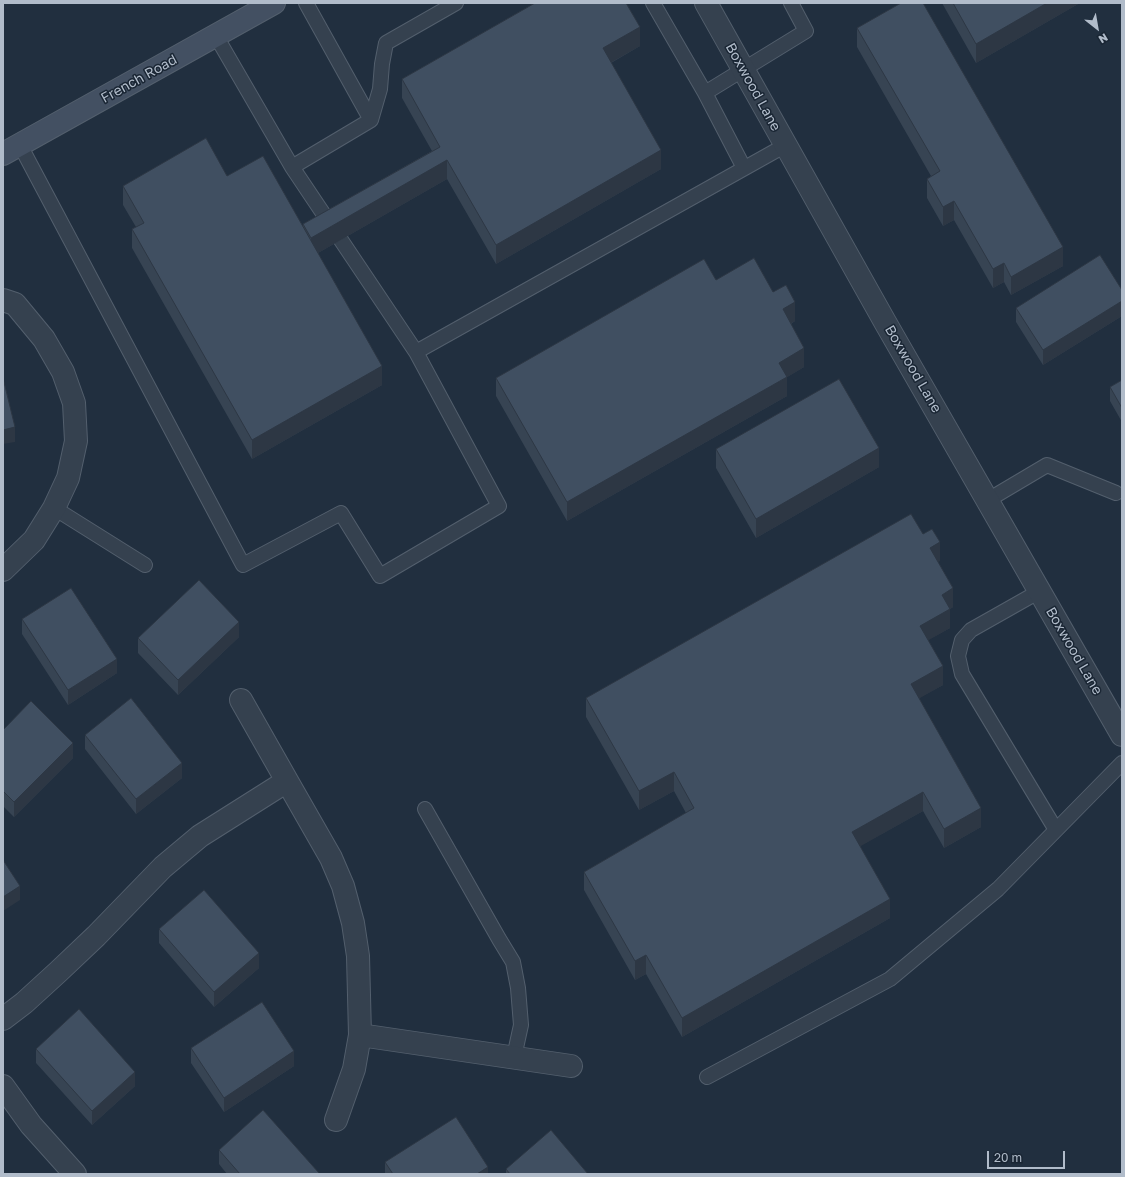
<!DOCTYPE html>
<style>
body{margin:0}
#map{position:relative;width:1125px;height:1177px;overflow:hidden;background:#212f3f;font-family:"Golos Text",sans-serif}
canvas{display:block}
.frame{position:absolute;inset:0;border:4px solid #b1bcca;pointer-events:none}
.north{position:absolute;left:1077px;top:8px;width:40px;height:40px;-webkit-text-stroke:3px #1a2634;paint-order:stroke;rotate:149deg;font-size:11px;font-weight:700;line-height:16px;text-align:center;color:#b1bcca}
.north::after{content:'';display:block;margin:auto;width:14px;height:18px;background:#b1bcca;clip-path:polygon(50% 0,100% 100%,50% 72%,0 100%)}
.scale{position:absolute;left:987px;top:1151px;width:78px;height:18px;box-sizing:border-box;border:2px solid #b1bcca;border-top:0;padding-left:5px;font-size:12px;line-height:14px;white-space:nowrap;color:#b1bcca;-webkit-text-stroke:3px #1a2634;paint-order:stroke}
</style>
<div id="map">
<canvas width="1125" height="1177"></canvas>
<div class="frame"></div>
<div class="north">N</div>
<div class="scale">20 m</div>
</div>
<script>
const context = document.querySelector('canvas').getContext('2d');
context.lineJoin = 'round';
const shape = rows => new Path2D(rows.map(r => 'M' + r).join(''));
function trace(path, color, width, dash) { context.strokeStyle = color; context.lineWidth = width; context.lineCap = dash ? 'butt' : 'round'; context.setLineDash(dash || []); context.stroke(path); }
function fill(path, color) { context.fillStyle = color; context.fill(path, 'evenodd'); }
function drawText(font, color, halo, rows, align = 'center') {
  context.font = font + ' "Golos Text",sans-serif'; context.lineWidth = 3; context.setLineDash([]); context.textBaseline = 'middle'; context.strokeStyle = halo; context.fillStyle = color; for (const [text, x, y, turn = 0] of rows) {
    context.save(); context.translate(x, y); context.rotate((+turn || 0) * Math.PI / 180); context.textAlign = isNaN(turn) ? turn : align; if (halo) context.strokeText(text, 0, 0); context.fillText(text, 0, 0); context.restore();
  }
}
const lane = shape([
 [653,3,705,93,806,31,791,3],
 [216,36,292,167,371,120,306,3],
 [705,93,744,168],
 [371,120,380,89,382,64,386,43,456,3],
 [20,145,243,565,341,513,380,576,499,506,416,352,292,167],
 [416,352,786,145],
 [988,500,1047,465,1116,493],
 [54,508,145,565],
 [1040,591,971,630,962,640,958,656,962,674,1056,830],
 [425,809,499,939,513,962,518,988,521,1025,514,1057],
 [707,1077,890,979,998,889,1122,763]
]);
const street = shape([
 [706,3,885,322,1122,735],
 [3,300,15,304,44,339,63,372,74,403,76,441,68,478,54,508,34,540,3,570],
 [241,700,287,781],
 [3,1019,24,1003,58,972,96,936,163,867,200,836,287,781,331,858,343,886,353,923,358,956,360,1035,571,1066],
 [3,1086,31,1125,75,1174],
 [336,1120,354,1069,360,1035]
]);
const secondary = shape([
 [3,154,274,3]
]);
trace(lane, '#535f6d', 16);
trace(street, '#535f6d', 24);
trace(secondary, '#535f6d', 24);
trace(lane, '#35414f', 14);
trace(street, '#35414f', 22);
trace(secondary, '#435062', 22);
fill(shape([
 [533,3,626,3,640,46,611,63,661,169,496,264,447,179,318,253,382,385,252,459,132,248,132,229,136,227,123,205,123,186,227,176,303,227,303,224,432,151,402,98,402,79,533,4],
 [942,3,1078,3,1078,4,976,63],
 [857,28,1063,266,1011,295,1004,282,993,288,954,220,943,226,927,198,927,179,931,176,857,47],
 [716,280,773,292,795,321,791,324,804,367,787,377,787,396,567,521,496,396,496,378],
 [1122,290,1122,316,1043,365,1016,322,1016,308],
 [1122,380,1122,422,1110,401,1110,387],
 [716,449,879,467,756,538,716,468],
 [940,561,938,562,953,607,950,609,950,628,928,640,943,685,919,698,981,827,944,848,923,811,860,846,890,918,682,1037,646,974,635,980,584,890,584,872,686,813,674,791,639,810,586,717,586,698],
 [22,619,117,673,68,705,22,634],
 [239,637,178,695,138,653,138,638],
 [3,730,73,758,14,817,3,806],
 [85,735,182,778,136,814,85,749],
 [159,929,259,968,214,1007,159,943],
 [191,1048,294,1066,224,1112,191,1063],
 [36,1049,135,1086,92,1125,36,1063],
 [219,1150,319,1174,227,1174,219,1164],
 [385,1162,488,1174,385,1174],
 [506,1169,588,1174,506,1174]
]), '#374453');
fill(shape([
 [1047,3,1078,3,1078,4,976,63,976,44],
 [640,27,640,46,603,67,603,48],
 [661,150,661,169,496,264,496,245],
 [447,160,447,179,311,257,311,238],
 [954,201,954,220,943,226,943,207],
 [1063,247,1063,266,1011,295,1011,277],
 [1004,263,1004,282,993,288,993,269],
 [1122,301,1122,316,1043,365,1043,350],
 [795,302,795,321,783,328,783,309],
 [804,348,804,367,779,382,779,363],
 [382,366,382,385,252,459,252,440],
 [787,377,787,396,567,521,567,502],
 [15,427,15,442,3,444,3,430],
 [879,448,879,467,756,538,756,519],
 [940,542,940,561,930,567,930,548],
 [953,588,953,607,950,609,950,628,920,645,920,626,942,595],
 [239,622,239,637,178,695,178,680],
 [117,659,117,673,68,705,68,690],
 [943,666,943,685,911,703,911,684],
 [73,743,73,758,14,817,14,802],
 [182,763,182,778,136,814,136,799],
 [674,772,674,791,639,810,639,791],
 [923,792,923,811,852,851,852,832],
 [981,808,981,827,944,848,944,829],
 [20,886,20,900,3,911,3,897],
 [890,899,890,918,682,1037,682,1018],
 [259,953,259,968,214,1007,214,992],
 [646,955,646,974,635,980,635,961],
 [294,1051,294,1066,224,1112,224,1098],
 [135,1072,135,1086,92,1125,92,1111],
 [488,1167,488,1174,477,1174]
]), '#2d3744');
const building = shape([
 [535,3,626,3,640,27,603,48,661,150,496,245,447,160,311,238,303,224,440,147,402,79,535,3],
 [901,3,923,3,1063,247,1011,277,1004,263,993,269,954,201,943,207,927,179,940,171,857,28,901,3],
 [953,3,1047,3,976,44,953,3],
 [206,138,227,176,263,156,382,366,252,440,132,229,144,223,123,186,206,138],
 [1100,255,1122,290,1122,301,1043,350,1016,308,1100,255],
 [754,258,773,292,786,285,795,302,783,309,804,348,779,363,787,377,567,502,496,378,704,259,716,280,754,258],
 [3,378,15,427,3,430,3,378],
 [839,379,879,448,756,519,716,449,839,379],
 [1122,380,1122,408,1110,387,1122,380],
 [911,514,923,534,932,529,940,542,930,548,953,588,942,595,950,609,920,626,943,666,911,684,981,808,944,829,923,792,852,832,890,899,682,1018,646,955,635,961,584,872,694,808,674,772,639,791,586,698,911,514],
 [199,580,239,622,178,680,138,638,199,580],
 [71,588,117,659,68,690,22,619,71,588],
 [131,698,182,763,136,799,85,735,131,698],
 [31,701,73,743,14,802,3,791,3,730,31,701],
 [3,860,20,886,3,897,3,860],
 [204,890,259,953,214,992,159,929,204,890],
 [262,1002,294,1051,224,1098,191,1048,262,1002],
 [79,1009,135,1072,92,1111,36,1049,79,1009],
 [263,1110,319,1173,318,1174,240,1174,219,1150,263,1110],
 [456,1117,488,1167,477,1174,393,1174,385,1162,456,1117],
 [551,1130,588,1174,510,1174,506,1169,551,1130]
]);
fill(building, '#404f61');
trace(building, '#2d3744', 1);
drawText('14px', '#b1bcca', '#1a2634', [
 ["French Road",139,79,-29],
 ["Boxwood Lane",753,87,61],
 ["Boxwood Lane",913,369,60],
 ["Boxwood Lane",1074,651,60]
]);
</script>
